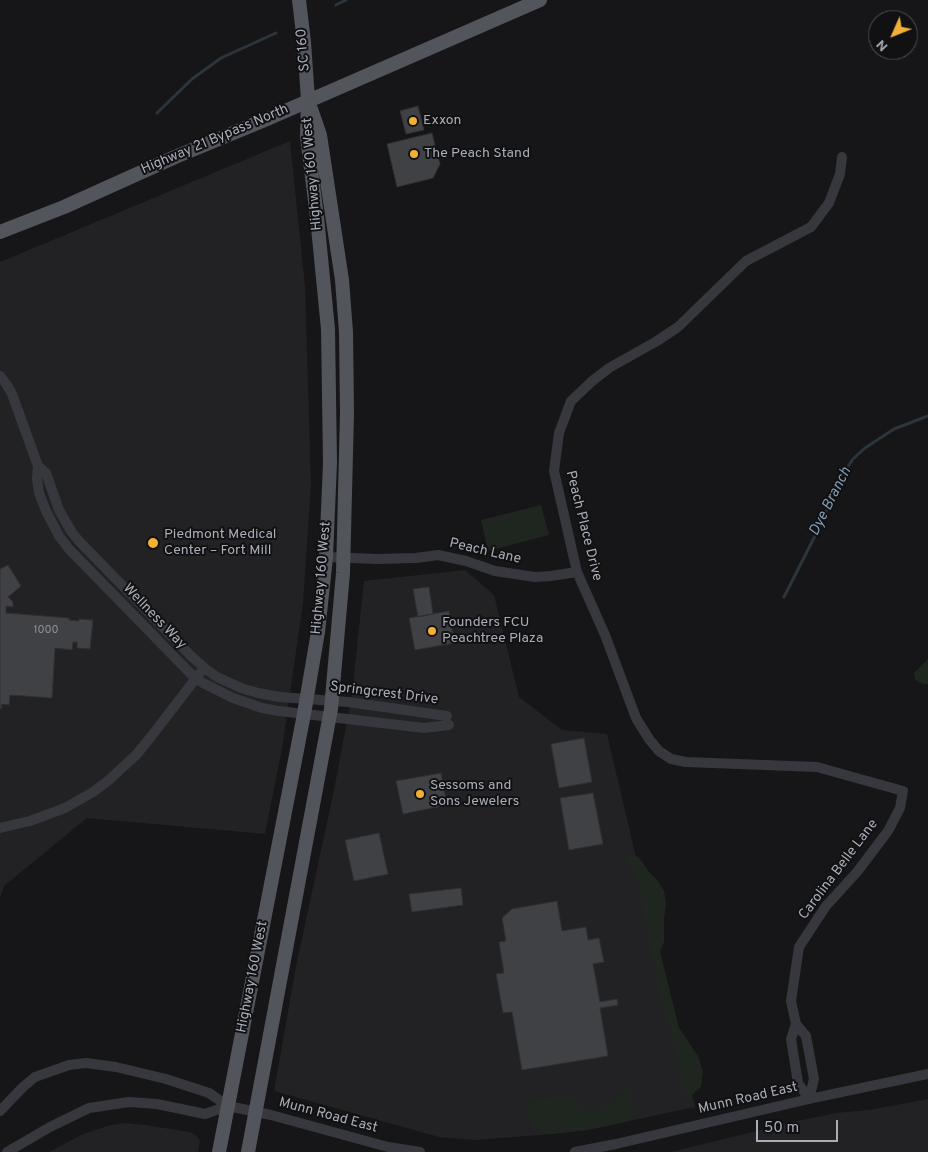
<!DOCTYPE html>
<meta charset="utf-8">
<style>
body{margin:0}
#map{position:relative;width:928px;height:1152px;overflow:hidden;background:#161618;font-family:Overpass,sans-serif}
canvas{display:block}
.north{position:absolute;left:868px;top:10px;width:50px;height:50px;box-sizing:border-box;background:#111113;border:1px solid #4d4f55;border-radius:50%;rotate:226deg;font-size:14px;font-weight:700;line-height:20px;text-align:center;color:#a8adb8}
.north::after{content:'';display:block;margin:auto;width:18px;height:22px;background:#f2b134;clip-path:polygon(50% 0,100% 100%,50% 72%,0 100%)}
.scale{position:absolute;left:756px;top:1120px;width:82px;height:22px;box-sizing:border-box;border:2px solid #a8adb8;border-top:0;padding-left:6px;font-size:15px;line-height:18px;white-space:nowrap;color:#a8adb8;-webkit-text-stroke:4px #111113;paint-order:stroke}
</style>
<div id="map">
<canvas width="928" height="1152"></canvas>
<div class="north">N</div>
<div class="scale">50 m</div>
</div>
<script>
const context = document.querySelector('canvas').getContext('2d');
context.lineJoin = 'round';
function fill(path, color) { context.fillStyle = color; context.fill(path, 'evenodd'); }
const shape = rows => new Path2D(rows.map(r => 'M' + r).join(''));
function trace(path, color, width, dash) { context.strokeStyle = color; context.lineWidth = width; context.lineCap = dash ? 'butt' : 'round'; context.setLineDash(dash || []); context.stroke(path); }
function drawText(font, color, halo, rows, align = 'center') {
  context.font = font + ' Overpass,sans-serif'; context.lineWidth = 4; context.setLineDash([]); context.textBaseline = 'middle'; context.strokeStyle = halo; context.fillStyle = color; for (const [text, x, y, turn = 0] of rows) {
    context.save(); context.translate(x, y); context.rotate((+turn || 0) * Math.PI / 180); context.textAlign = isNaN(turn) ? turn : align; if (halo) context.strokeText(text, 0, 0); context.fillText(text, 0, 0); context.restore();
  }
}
fill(shape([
 [290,141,305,286,311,484,303,603,282,749,265,834,87,818,4,886,0,898,0,262],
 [465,570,494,595,519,697,562,730,607,734,695,1107,587,1130,554,1134,473,1140,439,1137,274,1091,296,966,334,790,352,694,364,581],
 [928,1099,928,1152,671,1152,793,1122,836,1113,869,1110],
 [126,1123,145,1125,190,1132,196,1135,200,1141,198,1152,49,1152,81,1135,98,1129,111,1125]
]), '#222225');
fill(shape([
 [541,505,549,535,488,551,481,520],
 [928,659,928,684,924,684,918,682,915,679,914,673],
 [626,851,632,853,640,859,649,872,658,881,664,891,666,903,664,919,664,942,660,951,679,1028,686,1038,698,1056,703,1072,701,1087,692,1095,687,1095,683,1093,680,1086,681,1075,678,1060,657,986,640,892,635,872,626,861,625,855],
 [626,1088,629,1090,633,1100,634,1111,631,1119,626,1122,587,1130,549,1134,537,1131,534,1128,527,1108,528,1103,531,1101,565,1095,571,1097,582,1108,590,1111,609,1104,619,1095,623,1089]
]), '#1e261f');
trace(shape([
 [336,5,346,0],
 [157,113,192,79,221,58,276,33],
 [784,597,822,522,839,480,853,459,865,448,894,429,928,416]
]), '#2c353c', 3);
const building = shape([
 [418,106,424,130,406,134,400,111,418,106],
 [432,133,440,164,433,178,397,187,387,144,432,133],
 [8,565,21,586,8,597,13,602,13,607,6,606,6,613,69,618,69,620,79,621,79,619,93,620,90,649,77,648,77,642,73,642,72,650,55,648,52,698,10,695,9,705,2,704,1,709,0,709,0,569,8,565],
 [429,587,433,614,418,617,413,589,429,587],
 [449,611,454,643,415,650,409,618,449,611],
 [584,738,592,782,559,788,551,744,584,738],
 [441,773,447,805,403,814,396,781,441,773],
 [593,793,603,844,569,850,560,798,593,793],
 [379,833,388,874,354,881,345,840,379,833],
 [461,888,463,905,412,912,409,894,461,888],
 [557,901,562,931,586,927,588,940,599,938,604,962,593,964,600,1002,617,999,618,1005,600,1008,608,1056,522,1070,512,1012,503,1013,496,974,504,973,499,942,506,941,502,918,512,909,557,901]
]);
fill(building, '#404145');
trace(building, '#303034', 1);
trace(shape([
 [0,376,7,385,12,394,38,466,37,479,39,493,46,511,59,536,69,549,193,676,203,683,233,698,262,708,279,711,424,728,449,725],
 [38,466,46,473,59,510,71,531,78,540,191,656,207,670,217,677,241,688,258,693,280,697,348,702,447,716],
 [326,557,377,559,416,558,438,555,466,561,495,571,535,577,551,576,577,572],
 [0,828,30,821,65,808,93,792,109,780,137,754,150,738,200,673],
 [796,1024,791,1039,798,1083,809,1099],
 [809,1099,814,1079,806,1036,796,1024,791,1001,799,947,826,906,857,872,888,831,900,808,903,791,817,767,686,762,671,759,659,751,649,739,636,718,605,635,577,572,554,471,559,433,571,401,591,382,609,368,657,341,678,327,746,261,811,227,829,203,840,174,842,157],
 [0,1111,23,1087,35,1077,69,1065,86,1063,116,1067,166,1079,209,1093,228,1106,271,1115,388,1147,420,1152],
 [7,1152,50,1127,89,1108,129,1102,157,1104,205,1114,228,1106],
 [575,1152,616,1144,809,1099,928,1074]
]), '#37383d', 10);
trace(shape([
 [0,232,64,207,175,157,267,119,540,0],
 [219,1152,304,714,318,632,326,557,330,463,328,329,317,217,307,137,308,100,304,42,299,0],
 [248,1152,331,709,343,573,347,413,346,332,342,280,320,135,311,109]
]), '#53555c', 14);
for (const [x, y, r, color] of [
 [413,121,5,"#f2b134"],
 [414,154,5,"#f2b134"],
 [153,543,6,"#f2b134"],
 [432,631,5,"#f2b134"],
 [420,794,5,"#f2b134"]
]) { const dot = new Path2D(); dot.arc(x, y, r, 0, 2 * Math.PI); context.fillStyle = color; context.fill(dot); trace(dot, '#111113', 2); }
drawText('11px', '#8e929b', null, [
 ["1000",46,631]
]);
drawText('14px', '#a8adb8', '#111113', [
 ["SC 160",304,50,-95],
 ["Highway 21 Bypass North",215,140,-23],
 ["Highway 160 West",313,174,-95],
 ["Peach Place Drive",583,526,76],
 ["Peach Lane",485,552,13],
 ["Highway 160 West",322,578,-85],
 ["Wellness Way",154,617,46],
 ["Springcrest Drive",384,694,7],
 ["Carolina Belle Lane",839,870,-53],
 ["Highway 160 West",253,977,-79],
 ["Munn Road East",748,1099,-13],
 ["Munn Road East",328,1116,15]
]);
drawText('14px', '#a8adb8', '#111113', [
 ["Exxon",423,121],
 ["The Peach Stand",424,154],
 ["Piedmont Medical",164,535],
 ["Center – Fort Mill",164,551],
 ["Founders FCU",442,623],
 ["Peachtree Plaza",442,639],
 ["Sessoms and",430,786],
 ["Sons Jewelers",430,802]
], 'left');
drawText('italic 15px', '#7f9bb3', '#111113', [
 ["Dye Branch",831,502,-63]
]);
</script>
